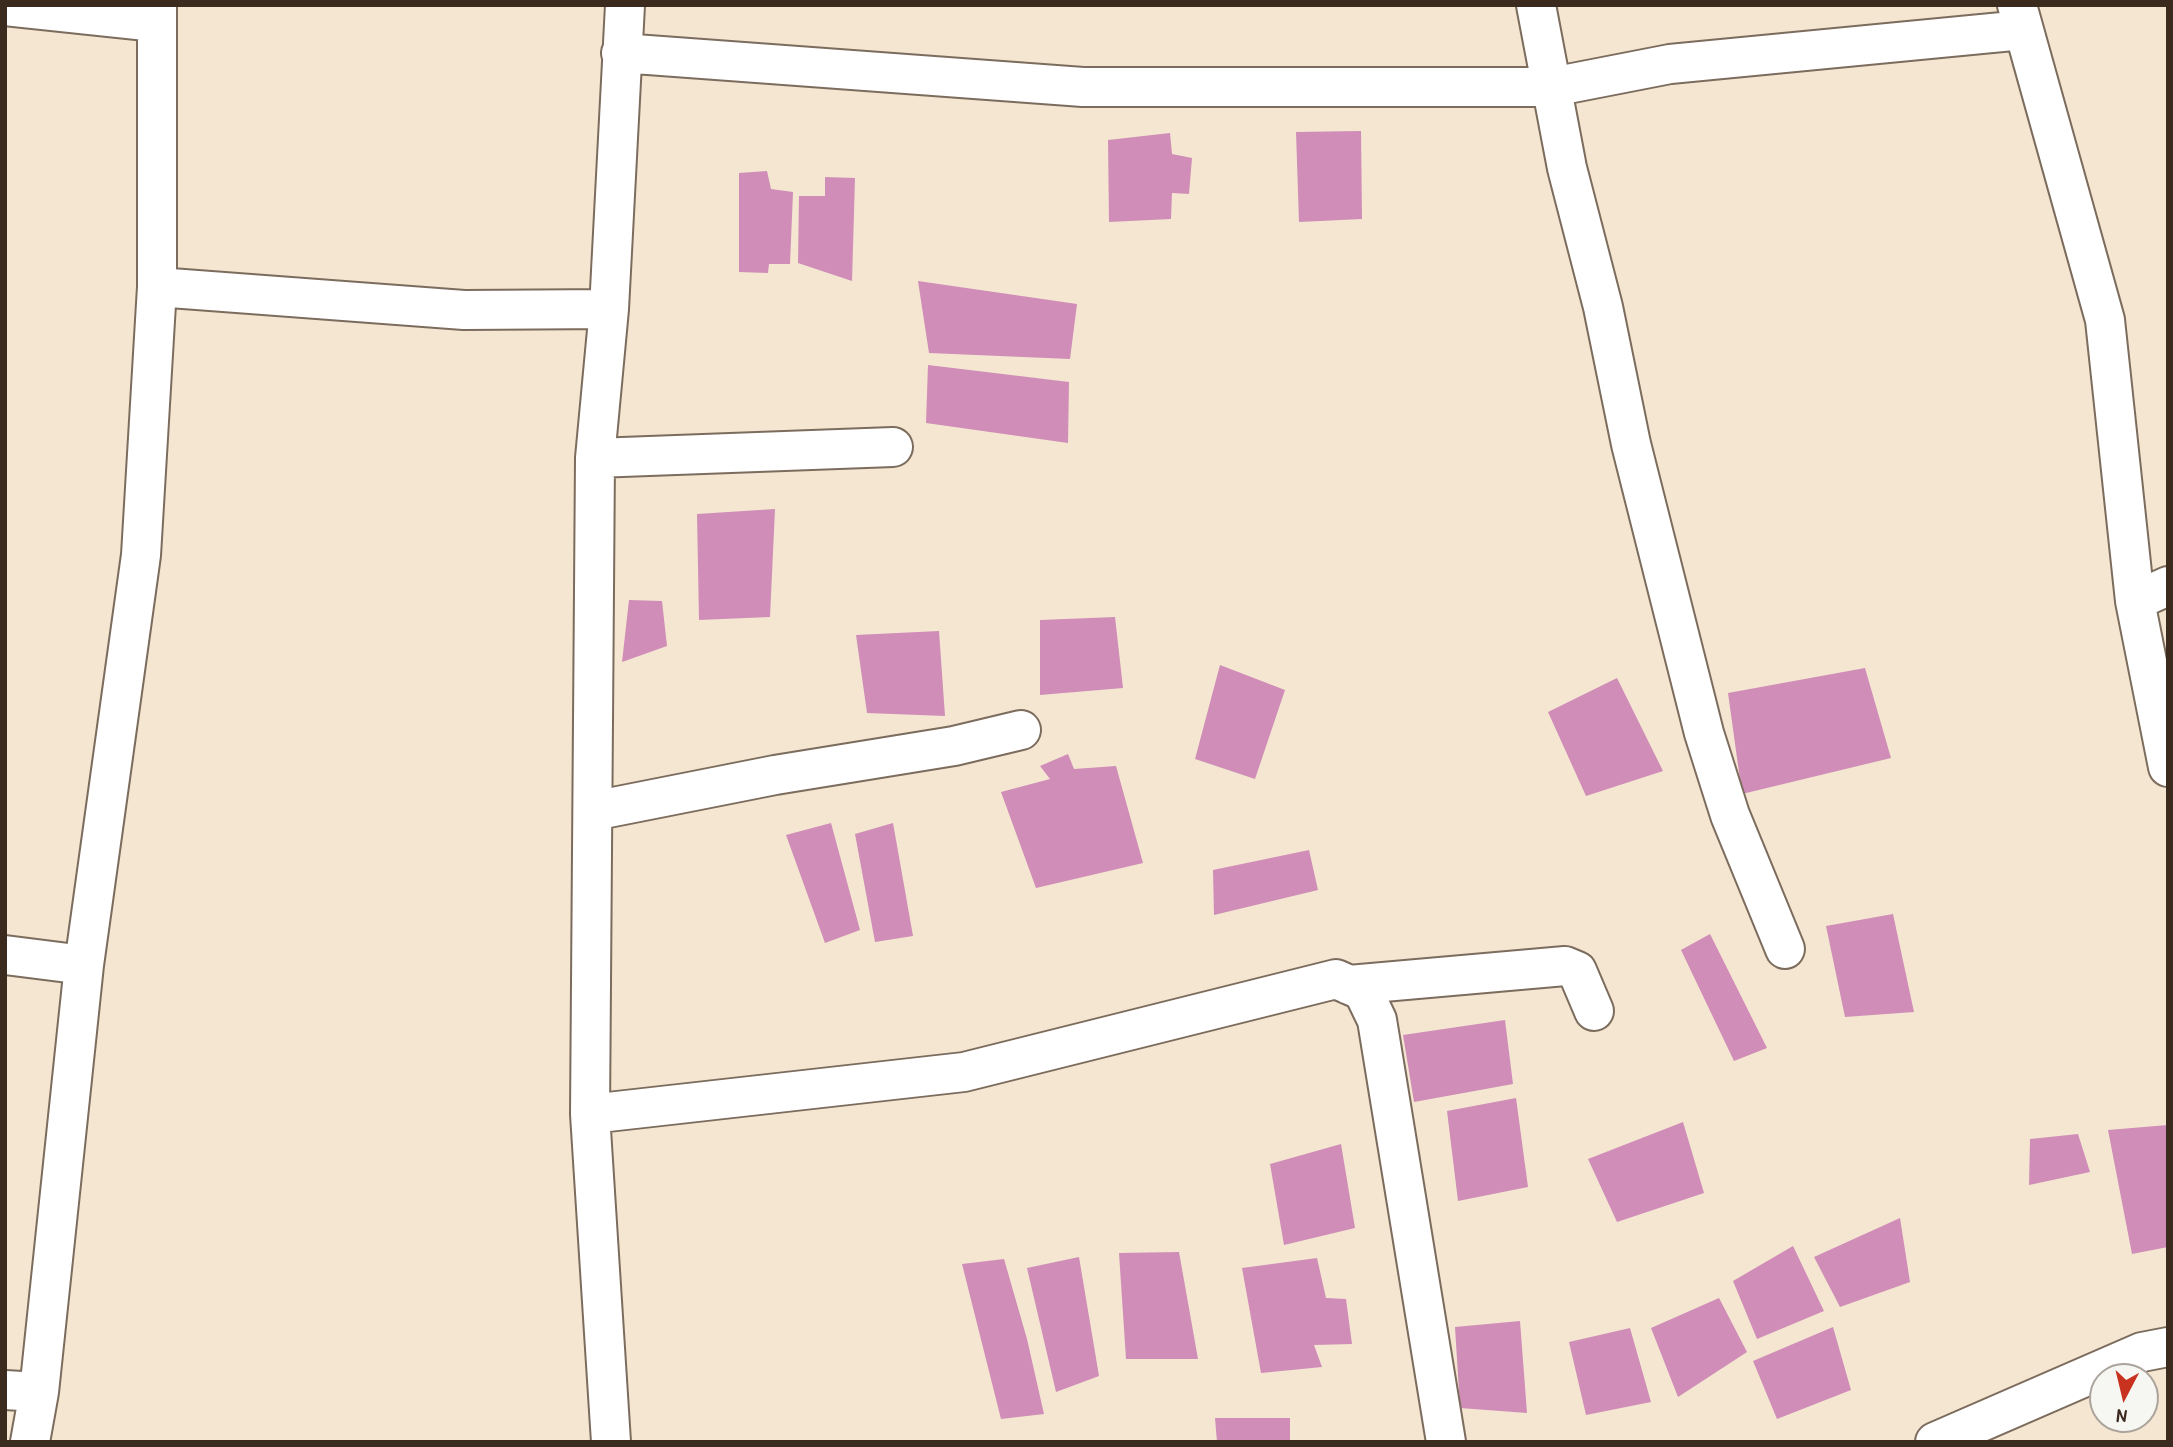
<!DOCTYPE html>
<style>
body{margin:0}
#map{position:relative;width:2173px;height:1447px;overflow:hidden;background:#f4e6d1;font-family:"Patrick Hand",sans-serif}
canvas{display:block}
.frame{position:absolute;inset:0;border:7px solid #3b2a1e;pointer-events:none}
.north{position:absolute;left:2089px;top:1363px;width:70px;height:70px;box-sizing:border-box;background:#f6f6f2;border:2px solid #aba49d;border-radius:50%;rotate:187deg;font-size:19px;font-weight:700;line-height:28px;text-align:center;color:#3b2a1e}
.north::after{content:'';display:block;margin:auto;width:24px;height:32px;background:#c8321e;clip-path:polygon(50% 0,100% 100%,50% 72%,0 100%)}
</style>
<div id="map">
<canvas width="2173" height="1447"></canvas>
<div class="frame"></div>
<div class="north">N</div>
</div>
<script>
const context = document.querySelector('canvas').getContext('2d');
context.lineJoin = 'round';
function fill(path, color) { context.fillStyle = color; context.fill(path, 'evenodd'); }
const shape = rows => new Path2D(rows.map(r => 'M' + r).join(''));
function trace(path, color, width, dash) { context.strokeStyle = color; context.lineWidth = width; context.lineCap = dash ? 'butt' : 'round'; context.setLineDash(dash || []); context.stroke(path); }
fill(shape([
 [1361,131,1362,219,1299,222,1296,132],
 [1170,133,1172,154,1192,158,1189,194,1172,193,1171,219,1109,222,1108,140],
 [767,171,771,189,793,192,790,264,769,264,768,273,739,272,739,173],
 [825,177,855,178,852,281,798,263,799,196,825,196],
 [918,281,1077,304,1070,359,929,353],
 [928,365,1069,382,1068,443,926,423],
 [775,509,770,617,699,620,697,514],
 [629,600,662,601,667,646,622,662],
 [1115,617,1123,688,1040,695,1040,620],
 [939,631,945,716,867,713,856,635],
 [1220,665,1285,690,1255,779,1195,759],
 [1865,668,1891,758,1742,794,1728,693],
 [1617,678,1663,771,1586,796,1548,712],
 [1068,754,1074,769,1116,766,1143,863,1036,888,1001,792,1050,779,1040,766],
 [831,823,860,930,825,943,786,835],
 [893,823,913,936,875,942,855,834],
 [1309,850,1318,890,1214,915,1213,870],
 [1893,914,1914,1012,1845,1017,1826,926],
 [1710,934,1767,1048,1734,1061,1681,950],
 [1505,1020,1513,1084,1414,1102,1403,1035],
 [1516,1098,1528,1187,1458,1201,1447,1111],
 [1683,1122,1704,1193,1617,1222,1588,1159],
 [2168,1125,2168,1247,2132,1254,2108,1130],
 [2078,1134,2090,1172,2029,1185,2030,1139],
 [1341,1144,1355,1228,1284,1245,1270,1164],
 [1900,1218,1910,1282,1840,1307,1814,1257],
 [1793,1246,1824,1311,1757,1339,1733,1281],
 [1179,1252,1198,1359,1126,1359,1119,1253],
 [1079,1257,1099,1376,1056,1392,1027,1268],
 [1317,1258,1326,1298,1346,1299,1352,1344,1314,1345,1322,1367,1261,1373,1242,1268],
 [1004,1259,1027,1339,1044,1414,1001,1419,962,1264],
 [1719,1298,1747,1352,1678,1397,1651,1328],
 [1520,1321,1527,1413,1460,1408,1455,1327],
 [1833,1327,1851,1390,1777,1419,1753,1361],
 [1630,1328,1651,1402,1586,1415,1569,1342],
 [1215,1418,1290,1418,1290,1442,1217,1442]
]), '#cf8db8');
const minor = shape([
 [1536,5,1567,168,1603,307,1631,444,1704,733,1730,815,1785,949],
 [2017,5,2105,320,2135,601,2168,767],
 [5,6,156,22],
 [621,53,1083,87,1552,87,1670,64,2023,30],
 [157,287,464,310,609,309],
 [595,458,893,447],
 [2135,601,2168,586],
 [593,811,775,775,954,746,1021,730],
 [5,955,84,965],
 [1349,985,1565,966,1577,971,1594,1011],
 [590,1114,964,1072,1336,979,1363,991,1377,1020,1446,1442],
 [5,1390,39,1392,84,965,141,555,157,287,157,5],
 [30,1442,39,1392],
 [611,1442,590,1114,595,458,609,309,625,5],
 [1935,1442,2142,1352,2168,1347]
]);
trace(minor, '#7c6c5d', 42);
trace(minor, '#fff', 38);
</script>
